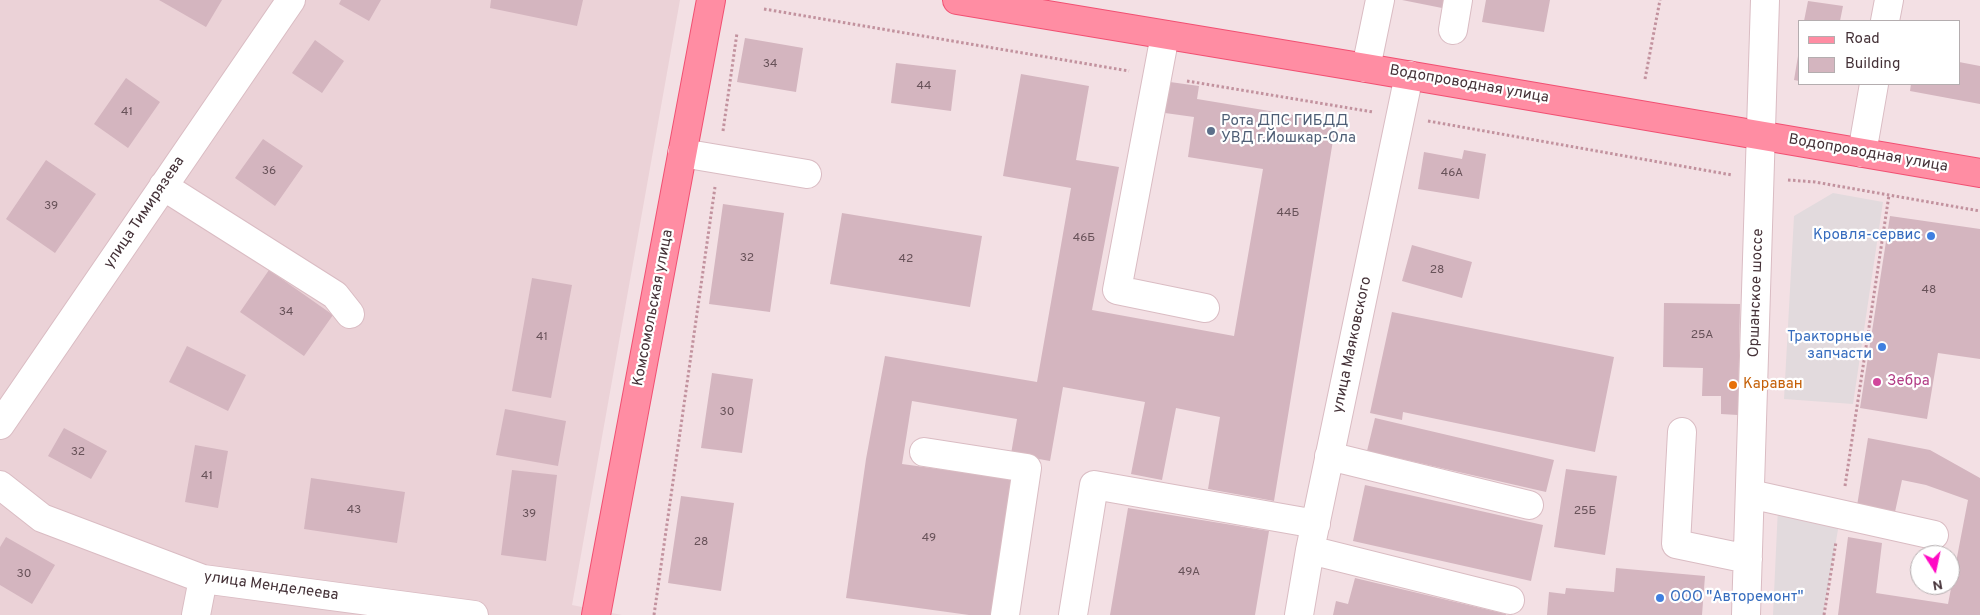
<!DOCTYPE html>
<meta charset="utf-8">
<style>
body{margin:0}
#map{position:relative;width:1980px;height:615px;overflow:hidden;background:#f3e0e4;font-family:Overpass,sans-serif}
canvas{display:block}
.legend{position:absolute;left:1798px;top:20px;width:162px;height:65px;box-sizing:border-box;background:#fff;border:1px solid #b4adaf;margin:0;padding:6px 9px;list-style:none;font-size:15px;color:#443137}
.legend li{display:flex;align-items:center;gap:10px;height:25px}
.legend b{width:25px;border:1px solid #b4adaf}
.north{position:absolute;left:1910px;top:545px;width:50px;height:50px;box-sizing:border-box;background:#fff;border:1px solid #b4adaf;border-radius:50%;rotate:170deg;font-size:14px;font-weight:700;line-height:20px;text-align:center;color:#443137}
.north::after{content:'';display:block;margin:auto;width:18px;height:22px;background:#ff0bc4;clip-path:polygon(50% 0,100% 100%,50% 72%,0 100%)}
</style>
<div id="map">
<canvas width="1980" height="615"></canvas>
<ul class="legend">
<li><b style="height:6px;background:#ff8da3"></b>Road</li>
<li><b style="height:14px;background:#d4b5bf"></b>Building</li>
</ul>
<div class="north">N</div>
</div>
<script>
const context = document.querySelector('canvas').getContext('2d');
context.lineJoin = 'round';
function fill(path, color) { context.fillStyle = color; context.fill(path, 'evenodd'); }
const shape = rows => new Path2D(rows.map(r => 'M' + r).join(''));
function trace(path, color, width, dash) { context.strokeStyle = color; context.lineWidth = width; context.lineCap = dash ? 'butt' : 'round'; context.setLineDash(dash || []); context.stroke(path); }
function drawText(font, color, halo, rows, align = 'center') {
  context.font = font + ' Overpass,sans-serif'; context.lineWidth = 4.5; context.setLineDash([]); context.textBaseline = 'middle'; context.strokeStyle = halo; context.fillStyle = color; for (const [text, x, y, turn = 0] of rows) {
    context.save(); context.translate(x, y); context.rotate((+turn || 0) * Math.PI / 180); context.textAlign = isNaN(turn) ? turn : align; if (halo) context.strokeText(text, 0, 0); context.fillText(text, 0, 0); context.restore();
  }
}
fill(shape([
 [0,0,680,0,572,605,622,615,0,615]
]), '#ebd2d7');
fill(shape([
 [1833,193,1883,202,1853,404,1784,399,1794,216],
 [1778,507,1839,524,1823,615,1773,615]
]), '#e2dadd');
fill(shape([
 [159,0,222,0,206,27],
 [341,0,381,0,369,21,339,4],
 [491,0,583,0,577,26,490,8],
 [1402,0,1448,0,1447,9],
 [1486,0,1550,0,1544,32,1482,22],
 [1808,1,1843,6,1840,21,1804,21],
 [745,38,803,48,796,92,737,82],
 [315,40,344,61,322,93,292,73],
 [1798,56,1799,57,1799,81,1794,80],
 [1959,62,1980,66,1980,104,1910,91,1911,84,1959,84],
 [896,63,956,70,951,111,891,103],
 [1021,74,1089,86,1076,160,1119,167,1092,310,1234,336,1263,169,1188,157,1194,117,1165,113,1170,82,1199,86,1197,99,1336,122,1274,501,1208,489,1220,417,1176,408,1162,480,1131,474,1145,402,1063,387,1050,461,1011,454,1017,419,912,401,902,464,1013,479,993,615,969,615,846,598,866,459,885,356,1037,382,1071,188,1003,176],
 [126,78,160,102,128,148,94,124],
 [263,139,303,166,275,206,235,178],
 [1464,150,1486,154,1479,199,1418,189,1424,152,1462,159],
 [46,160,96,194,55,253,6,219],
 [723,204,784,213,770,312,709,304],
 [842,213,982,236,970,307,830,284],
 [1890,216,1980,229,1980,359,1938,353,1927,419,1860,408],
 [1412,245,1472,262,1462,298,1402,281],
 [269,270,333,315,304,356,240,312],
 [532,278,572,285,551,398,512,391],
 [1664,303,1740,304,1738,415,1721,414,1721,396,1702,396,1703,368,1663,367],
 [1392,312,1614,357,1595,452,1403,412,1402,420,1370,413],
 [187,346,246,375,228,411,169,382],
 [712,373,753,379,742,453,701,448],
 [505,409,566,421,558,466,496,455],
 [1375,418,1554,460,1546,492,1367,451],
 [64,428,107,451,91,479,48,456],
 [1868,438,1930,450,1980,478,1980,615,1838,615,1848,537,1882,543,1876,593,1948,604,1968,500,1926,485,1902,480,1893,521,1856,512],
 [195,445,228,451,218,508,185,502],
 [1566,469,1617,476,1605,555,1554,547],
 [512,470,557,475,546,561,501,555],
 [311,478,405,492,397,543,304,529],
 [1365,485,1543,525,1531,581,1353,541],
 [681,496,734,503,721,591,668,583],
 [1128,508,1269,531,1255,615,1110,615],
 [6,537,55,565,32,604,0,585,0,547],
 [1616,568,1705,576,1702,615,1547,615,1549,592,1565,594,1566,588,1614,592],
 [1355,578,1506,614,1506,615,1333,615,1336,601,1348,604]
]), '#d4b5bf');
const minor = shape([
 [1885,21,1889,0],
 [1453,30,1458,0],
 [1165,35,1117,290,1205,308],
 [1366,68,1380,0],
 [682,153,807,174],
 [1862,153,1874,84],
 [163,186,335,295,350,314],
 [0,425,291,0],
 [1682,432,1676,544,1748,559],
 [924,452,1027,468,1005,615],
 [1329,456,1529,505],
 [0,485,42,518,203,579,474,615],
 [1750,494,1934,535],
 [1310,550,1510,600],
 [196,615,203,579],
 [1073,615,1094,485,1316,524],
 [1299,615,1310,550,1409,75],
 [1746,615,1765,0]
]);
const major = shape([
 [957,0,1366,68,1980,173],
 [596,615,711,0]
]);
trace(minor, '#dabcc3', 30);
trace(major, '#f15072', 30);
trace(shape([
 [764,9,1129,71],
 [1645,79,1660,0],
 [1187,81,1373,112],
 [1428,121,1732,175],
 [723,131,737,33],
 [1788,180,1815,182,1980,211],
 [1845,486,1889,195],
 [654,615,715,187],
 [1824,615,1836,542]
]), '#c2929e', 3, [2.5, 2.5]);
trace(minor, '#fff', 28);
trace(major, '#ff8da3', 28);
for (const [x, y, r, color] of [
 [1211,131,5,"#5c6f8a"],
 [1931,236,5,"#3f7fe0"],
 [1882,347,5,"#3f7fe0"],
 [1877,382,5,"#d1479c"],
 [1733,385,5,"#e8710a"],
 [1660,598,5,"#3f7fe0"]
]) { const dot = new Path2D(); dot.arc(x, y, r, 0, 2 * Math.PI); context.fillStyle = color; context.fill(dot); trace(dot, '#fff', 2); }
drawText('12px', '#685259', null, [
 ["34",770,65],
 ["44",924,87],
 ["41",127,113],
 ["36",269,172],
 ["46А",1452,174],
 ["39",51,207],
 ["44Б",1288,214],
 ["46Б",1084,239],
 ["32",747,259],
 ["42",906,260],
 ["28",1437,271],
 ["48",1929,291],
 ["34",286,313],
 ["25А",1702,336],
 ["41",542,338],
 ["30",727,413],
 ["32",78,453],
 ["41",207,477],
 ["43",354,511],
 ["25Б",1585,512],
 ["39",529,515],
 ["49",929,539],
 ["28",701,543],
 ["49А",1189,573],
 ["30",24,575]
]);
drawText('15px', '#443137', '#fff', [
 ["Водопроводная улица",1469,85,10],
 ["Водопроводная улица",1868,154,10],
 ["улица Тимирязева",145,213,-56],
 ["Оршанское шоссе",1757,293,-88],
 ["Комсомольская улица",654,308,-79],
 ["улица Маяковского",1353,345,-78],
 ["улица Менделеева",271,587,8]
]);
drawText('15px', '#4e5e75', '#fff', [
 ["Рота ДПС ГИБДД",1221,122],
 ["УВД г.Йошкар-Ола",1221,139]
], 'left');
drawText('15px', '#366cbe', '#fff', [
 ["Кровля-сервис",1921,236],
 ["Тракторные",1872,338],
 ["запчасти",1872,355],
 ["ООО \"Авторемонт\"",1670,598,"left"]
], 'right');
drawText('15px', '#b23c85', '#fff', [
 ["Зебра",1887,382]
], 'left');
drawText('15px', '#c56008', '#fff', [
 ["Караван",1743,385]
], 'left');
</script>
